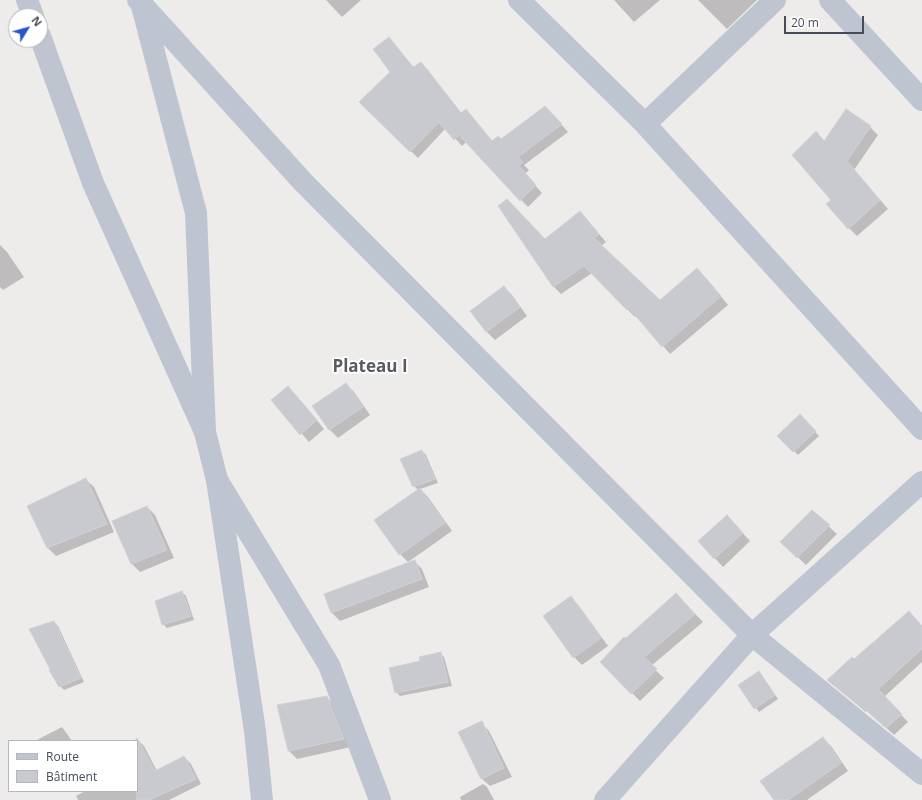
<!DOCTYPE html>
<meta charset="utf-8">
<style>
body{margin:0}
#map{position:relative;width:922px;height:800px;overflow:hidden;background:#eeeceb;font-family:"Open Sans",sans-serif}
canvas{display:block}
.legend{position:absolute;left:8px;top:740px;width:130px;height:52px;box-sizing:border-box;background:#fff;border:1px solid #b5b7bc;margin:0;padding:5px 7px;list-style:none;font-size:12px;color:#454c57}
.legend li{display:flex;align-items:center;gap:8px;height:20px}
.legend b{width:20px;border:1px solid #b5b7bc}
.north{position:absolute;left:8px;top:8px;width:40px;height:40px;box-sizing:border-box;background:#fff;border:1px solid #b5b7bc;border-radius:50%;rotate:53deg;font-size:11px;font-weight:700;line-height:16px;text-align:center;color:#454c57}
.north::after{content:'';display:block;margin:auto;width:14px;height:18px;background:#2555cf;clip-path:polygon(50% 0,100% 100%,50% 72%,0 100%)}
.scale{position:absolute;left:784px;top:16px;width:80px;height:18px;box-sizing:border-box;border:2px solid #454c57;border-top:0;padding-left:5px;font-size:12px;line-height:14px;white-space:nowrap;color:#454c57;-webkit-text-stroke:3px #fff;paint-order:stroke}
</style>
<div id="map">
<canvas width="922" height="800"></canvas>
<ul class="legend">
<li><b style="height:5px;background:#bfc5d0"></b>Route</li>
<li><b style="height:11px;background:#c9cad0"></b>Bâtiment</li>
</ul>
<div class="north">N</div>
<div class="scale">20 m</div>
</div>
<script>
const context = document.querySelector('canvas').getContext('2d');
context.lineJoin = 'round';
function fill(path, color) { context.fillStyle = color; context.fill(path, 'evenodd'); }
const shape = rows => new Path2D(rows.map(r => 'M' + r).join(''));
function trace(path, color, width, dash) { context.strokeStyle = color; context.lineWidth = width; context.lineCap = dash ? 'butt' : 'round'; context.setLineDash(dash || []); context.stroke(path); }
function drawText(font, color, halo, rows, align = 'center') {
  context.font = font + ' "Open Sans",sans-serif'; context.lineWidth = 3.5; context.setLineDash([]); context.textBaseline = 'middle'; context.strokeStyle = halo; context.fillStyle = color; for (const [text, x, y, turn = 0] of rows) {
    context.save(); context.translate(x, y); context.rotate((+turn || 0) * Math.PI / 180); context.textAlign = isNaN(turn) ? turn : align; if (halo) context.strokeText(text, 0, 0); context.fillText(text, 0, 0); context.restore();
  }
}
fill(shape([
 [326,0,361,0,342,17],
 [614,0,660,0,634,22],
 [698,0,757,0,727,29],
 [389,38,414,68,421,63,428,70,462,114,472,117,493,142,501,140,552,114,568,132,524,165,529,170,525,174,542,193,528,207,466,142,462,146,446,128,418,158,360,102,391,72],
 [870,127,878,135,854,170,888,209,857,236,849,228,833,200,816,133,825,142],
 [580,212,606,242,601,246,660,301,705,277,728,305,670,354,637,315,635,317,592,273,561,294,553,286,545,240],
 [0,245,7,252,24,277,3,290,0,287],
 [504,287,512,295,527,316,495,340,487,332,472,311],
 [346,384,354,392,370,415,338,438,330,430],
 [296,395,324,429,309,442,273,400],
 [800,416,819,436,798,455,779,436],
 [422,451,426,455,438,483,420,489,428,497,452,531,408,562,400,554,418,490,414,486],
 [85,479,94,487,114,532,56,556,48,548,28,507],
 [147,507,155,515,174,558,140,572,132,564,113,522],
 [812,511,837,534,806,565,782,542],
 [727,516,750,541,723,567,699,541],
 [414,561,422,569,429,587,340,621,332,613],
 [182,592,186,596,194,620,167,628,163,624],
 [676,594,703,622,651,666,664,678,640,701,601,662],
 [571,598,579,606,608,646,582,665,574,657],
 [54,622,58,626,84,682,64,690,60,686,51,669],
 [922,626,922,662,884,697,908,722,894,735,867,710,866,712,828,680,854,660],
 [440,653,444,657,452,686,400,696,396,692,422,661],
 [759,672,778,699,759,712,739,685],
 [327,697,335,705,351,747,297,759,289,751,278,706],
 [481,723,489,731,512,777,490,786,481,778],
 [62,727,72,741,37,740],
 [823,738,831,746,848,771,807,800,775,800],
 [137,739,144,746,157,771,184,757,191,764,201,784,169,800,78,800,76,796,85,791,137,791,137,741,132,741],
 [483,784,487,787,494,800,461,800,460,797]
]), '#0003');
const building = shape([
 [389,37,413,67,421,62,461,113,466,109,492,141,498,136,501,139,545,106,562,124,518,157,523,162,519,166,536,185,520,201,459,135,454,140,439,122,410,152,359,102,390,72,373,49,389,37],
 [846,109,871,126,847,161,880,200,848,229,826,204,831,200,792,155,816,131,824,141,846,109],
 [507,199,545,239,580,211,599,234,594,238,660,300,697,268,721,296,662,347,629,308,627,310,584,266,553,287,498,206,507,199],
 [504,286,520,307,486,332,470,311,504,286],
 [346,383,363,407,329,430,312,406,346,383],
 [288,386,317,420,300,435,271,400,288,386],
 [800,414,816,431,793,452,777,436,800,414],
 [422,450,435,479,413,487,400,459,422,450],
 [86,478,107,524,47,548,27,506,86,478],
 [420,488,445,523,399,555,374,520,420,488],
 [147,506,167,550,131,564,112,521,147,506],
 [812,510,830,525,797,558,780,542,812,510],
 [727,515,743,533,714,559,698,541,727,515],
 [415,560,422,579,331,613,324,594,415,560],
 [182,591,191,616,162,625,155,601,182,591],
 [676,593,695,614,644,657,657,669,631,694,600,662,624,637,626,638,676,593],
 [571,596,601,638,573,658,543,616,571,596],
 [909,611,922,626,922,649,878,689,902,714,886,728,859,704,858,705,827,680,852,657,854,659,909,611],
 [54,621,81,678,59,687,49,670,50,669,29,629,54,621],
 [441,652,448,682,395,693,389,668,420,661,419,657,441,652],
 [759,671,775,695,754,709,738,685,759,671],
 [327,696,344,739,288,751,277,705,327,696],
 [482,721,504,768,481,779,458,732,482,721],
 [823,737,841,763,788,800,774,800,760,781,823,737],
 [137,738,155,771,184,756,196,779,149,800,137,800,137,738]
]);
fill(building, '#c9cad0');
trace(building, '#d0d1d7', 1);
trace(shape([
 [138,0,303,182,752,635,922,774],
 [519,0,645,124,922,429],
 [830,0,922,100],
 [142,6,196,213,205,432],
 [645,124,775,0],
 [217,480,329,665,380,800],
 [605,800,752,635,922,482]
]), '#bfc5d0', 22);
trace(shape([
 [27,0,33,16],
 [40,36,93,183,205,432,217,480,255,731,262,800]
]), '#bfc5d0', 22);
drawText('bold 17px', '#595b60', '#fff', [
 ["Plateau I",370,367]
]);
</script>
